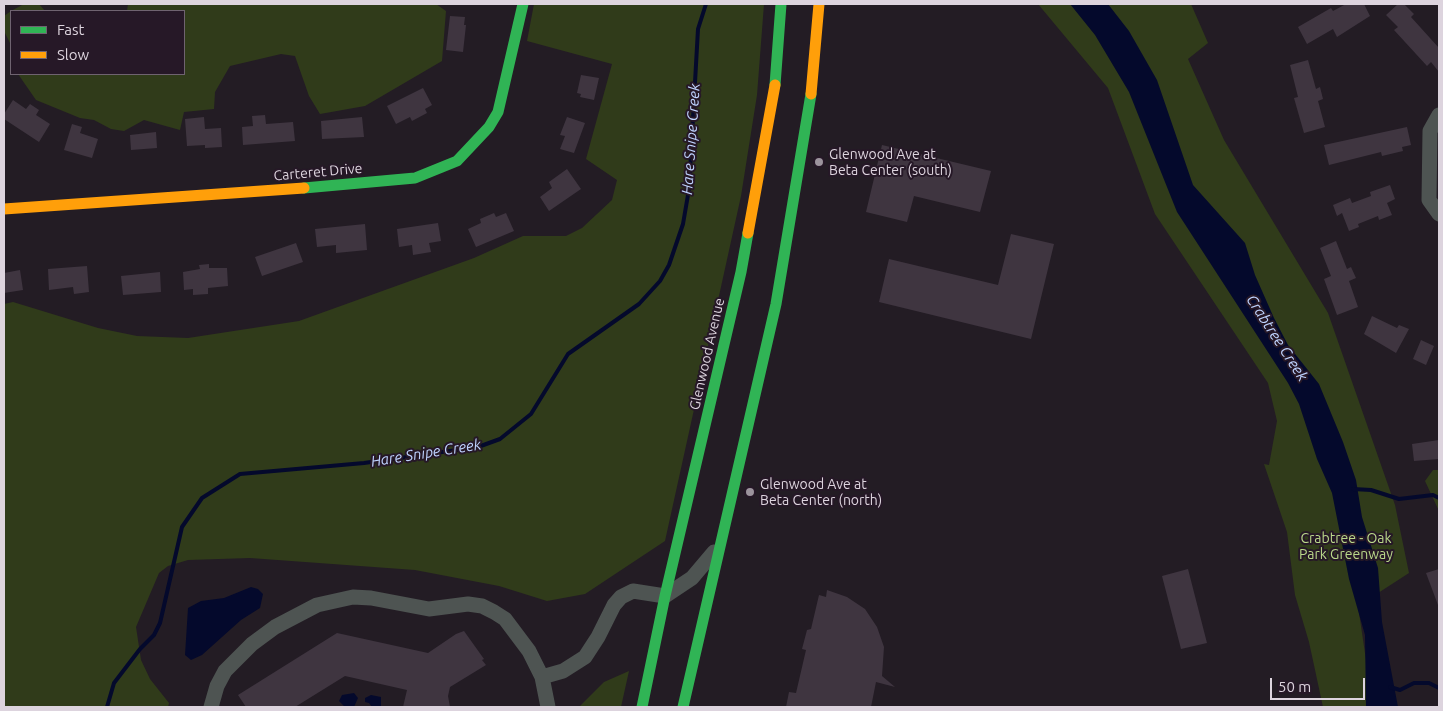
<!DOCTYPE html>
<style>
body{margin:0}
#map{position:relative;width:1443px;height:711px;overflow:hidden;background:#231c24;font-family:Ubuntu,sans-serif}
canvas{display:block}
.frame{position:absolute;inset:0;border:5px solid #ddd4de;pointer-events:none}
.legend{position:absolute;left:10px;top:10px;width:175px;height:65px;box-sizing:border-box;background:#261827;border:1px solid #6f6370;margin:0;padding:6px 9px;list-style:none;font-size:15px;color:#ddd4de}
.legend li{display:flex;align-items:center;gap:10px;height:25px}
.legend b{width:25px;border:1px solid #6f6370}
.scale{position:absolute;left:1270px;top:678px;width:95px;height:22px;box-sizing:border-box;border:2px solid #ddd4de;border-top:0;padding-left:6px;font-size:15px;line-height:18px;white-space:nowrap;color:#ddd4de;-webkit-text-stroke:4px #261827;paint-order:stroke}
</style>
<div id="map">
<canvas width="1443" height="711"></canvas>
<div class="frame"></div>
<ul class="legend">
<li><b style="height:6px;background:#30b455"></b>Fast</li>
<li><b style="height:6px;background:#ff9f0a"></b>Slow</li>
</ul>
<div class="scale">50 m</div>
</div>
<script>
const context = document.querySelector('canvas').getContext('2d');
context.lineJoin = 'round';
function fill(path, color) { context.fillStyle = color; context.fill(path, 'evenodd'); }
const shape = rows => new Path2D(rows.map(r => 'M' + r).join(''));
function trace(path, color, width, dash) { context.strokeStyle = color; context.lineWidth = width; context.lineCap = dash ? 'butt' : 'round'; context.setLineDash(dash || []); context.stroke(path); }
function drawText(font, color, halo, rows, align = 'center') {
  context.font = font + ' Ubuntu,sans-serif'; context.lineWidth = 4; context.setLineDash([]); context.textBaseline = 'middle'; context.strokeStyle = halo; context.fillStyle = color; for (const [text, x, y, turn = 0] of rows) {
    context.save(); context.translate(x, y); context.rotate((+turn || 0) * Math.PI / 180); context.textAlign = isNaN(turn) ? turn : align; if (halo) context.strokeText(text, 0, 0); context.fillText(text, 0, 0); context.restore();
  }
}
fill(shape([
 [24,4,39,4,45,11,11,11],
 [128,4,436,4,446,11,442,61,365,106,320,114,309,96,295,56,281,54,230,66,215,92,214,109,184,112,180,130,144,120,124,131,111,129,94,120,80,118,36,100,18,74,184,74,184,11,127,11],
 [534,4,764,4,757,95,741,196,665,541,585,594,547,601,499,586,415,570,250,558,188,560,168,566,159,573,136,627,141,660,150,679,169,703,168,707,4,707,4,304,13,302,98,328,137,336,188,338,299,321,474,258,523,236,566,236,582,228,612,200,617,180,586,159,612,64,527,41],
 [1038,4,1191,4,1208,43,1188,59,1224,140,1328,313,1395,505,1409,573,1358,606,1373,707,1323,707,1309,642,1295,595,1287,532,1264,464,1269,465,1277,421,1268,383,1155,214,1108,88],
 [11,11,11,45,4,31,4,16],
 [1433,470,1439,470,1439,511,1425,481],
 [629,671,621,707,579,707,604,682]
]), '#303b1a');
fill(shape([
 [1070,4,1108,4,1129,31,1157,80,1193,185,1245,243,1255,275,1274,318,1288,345,1319,384,1343,442,1356,480,1362,517,1378,568,1382,622,1398,707,1366,707,1365,635,1349,579,1332,493,1317,459,1299,404,1288,383,1177,212,1129,92,1095,35],
 [251,587,258,589,263,594,260,608,241,620,202,655,191,660,185,655,188,608,201,601,224,598],
 [354,693,358,698,354,707,345,707,339,701,342,695],
 [371,695,381,697,381,707,372,707,369,703,365,702,365,698]
]), '#04092c');
trace(shape([
 [1353,489,1371,490,1399,499,1433,495,1439,498],
 [1390,687,1400,690,1414,683,1429,683,1439,688],
 [107,707,114,683,140,649,154,635,160,623,182,527,202,498,240,474,364,463,478,447,500,439,531,414,568,354,639,304,660,281,669,265,683,224,689,189,698,29,706,4]
]), '#04092c', 4);
fill(shape([
 [1346,4,1364,4,1370,16,1337,37,1333,29,1307,44,1298,27,1331,8,1333,11],
 [1398,4,1404,4,1414,14,1411,17,1439,48,1439,72,1431,62,1427,66,1394,30,1398,27,1386,15],
 [450,16,465,17,464,25,466,25,463,52,446,50],
 [1308,60,1316,89,1320,87,1323,99,1318,101,1325,127,1304,133,1294,98,1298,97,1290,65],
 [581,75,599,78,594,100,580,97,581,94,577,93],
 [423,88,432,105,425,109,427,113,412,121,410,117,396,124,387,106],
 [13,100,26,109,30,104,39,110,36,115,50,124,39,142,4,119,4,114],
 [265,115,266,124,293,122,295,141,243,145,242,127,253,126,252,116],
 [204,117,205,129,221,128,222,147,205,148,205,145,187,146,185,119],
 [362,117,364,137,322,139,321,121],
 [567,117,585,123,574,153,560,149,565,136,560,135],
 [72,124,82,127,80,133,98,139,92,158,64,150],
 [1407,127,1411,145,1402,147,1403,151,1382,156,1381,152,1329,165,1324,145],
 [156,132,157,148,131,150,130,135],
 [882,145,991,171,980,212,914,196,907,222,866,212],
 [567,169,581,189,549,211,540,197,552,188,549,182],
 [1390,185,1395,199,1387,203,1392,215,1379,220,1378,216,1358,224,1359,227,1349,231,1342,213,1337,216,1333,205,1350,198,1352,203,1371,196,1370,192],
 [494,213,496,217,506,213,514,231,476,247,468,229,481,223,480,219],
 [438,223,441,241,429,243,431,252,413,255,412,245,399,247,397,229],
 [365,224,367,250,336,253,336,245,317,247,315,229],
 [1011,234,1054,244,1031,339,879,302,889,259,998,285],
 [1336,241,1347,269,1351,267,1356,278,1349,281,1358,307,1337,315,1324,279,1331,276,1320,248],
 [296,243,303,262,262,276,255,257],
 [209,264,209,268,227,268,228,286,208,288,208,294,193,295,193,289,184,290,183,272,200,269,199,265],
 [87,266,89,292,74,294,73,287,49,290,48,269],
 [20,270,23,290,4,293,4,273],
 [160,272,161,292,123,295,121,276],
 [1372,316,1397,328,1399,325,1409,329,1396,353,1364,334],
 [1421,340,1434,346,1426,365,1413,359],
 [1439,440,1439,459,1414,461,1412,444],
 [1188,569,1207,643,1181,649,1162,576],
 [1439,569,1439,605,1438,605,1426,573],
 [827,590,847,597,865,609,877,627,884,647,882,676,895,687,876,682,871,707,786,707,789,692,796,693,806,650,802,649,807,630,811,629,819,595,826,597],
 [464,631,484,659,482,660,486,665,450,687,448,696,450,707,403,707,407,690,345,676,295,707,246,707,238,695,337,633,428,653,456,634]
]), '#3f3540');
trace(shape([
 [1439,115,1430,131,1429,200,1439,214],
 [542,677,563,671,585,657,598,637,614,605,621,597,633,591,665,596,692,578,714,552],
 [211,707,217,686,225,671,252,644,275,627,317,605,353,597,371,598,429,609,468,604,482,606,494,612,505,619,529,651,542,677,548,707]
]), '#4e5452', 15);
trace(shape([
 [775,85,781,4],
 [304,188,415,178,457,161,489,127,498,112,523,4],
 [642,707,665,596,741,272,748,233],
 [683,707,776,304,811,94]
]), '#30b455', 11);
trace(shape([
 [811,94,819,4],
 [4,209,304,188],
 [748,233,775,85]
]), '#ff9f0a', 11);
for (const [x, y, r, color] of [
 [819,162,5,"#9c949d"],
 [750,492,5,"#9c949d"]
]) { const dot = new Path2D(); dot.arc(x, y, r, 0, 2 * Math.PI); context.fillStyle = color; context.fill(dot); trace(dot, '#261827', 2); }
drawText('14px', '#ddd4de', '#261827', [
 ["Glenwood Ave at",829,154],
 ["Beta Center (south)",829,170],
 ["Glenwood Ave at",760,484],
 ["Beta Center (north)",760,500]
], 'left');
drawText('14px', '#ddd4de', '#261827', [
 ["Carteret Drive",318,172,-5],
 ["Glenwood Avenue",707,354,-77]
]);
drawText('14px', '#bad88a', '#261827', [
 ["Crabtree - Oak",1346,538],
 ["Park Greenway",1346,554]
]);
drawText('italic 15px', '#bfd3ff', '#261827', [
 ["Hare Snipe Creek",691,139,-86],
 ["Crabtree Creek",1277,338,57],
 ["Hare Snipe Creek",426,453,-9]
]);
</script>
